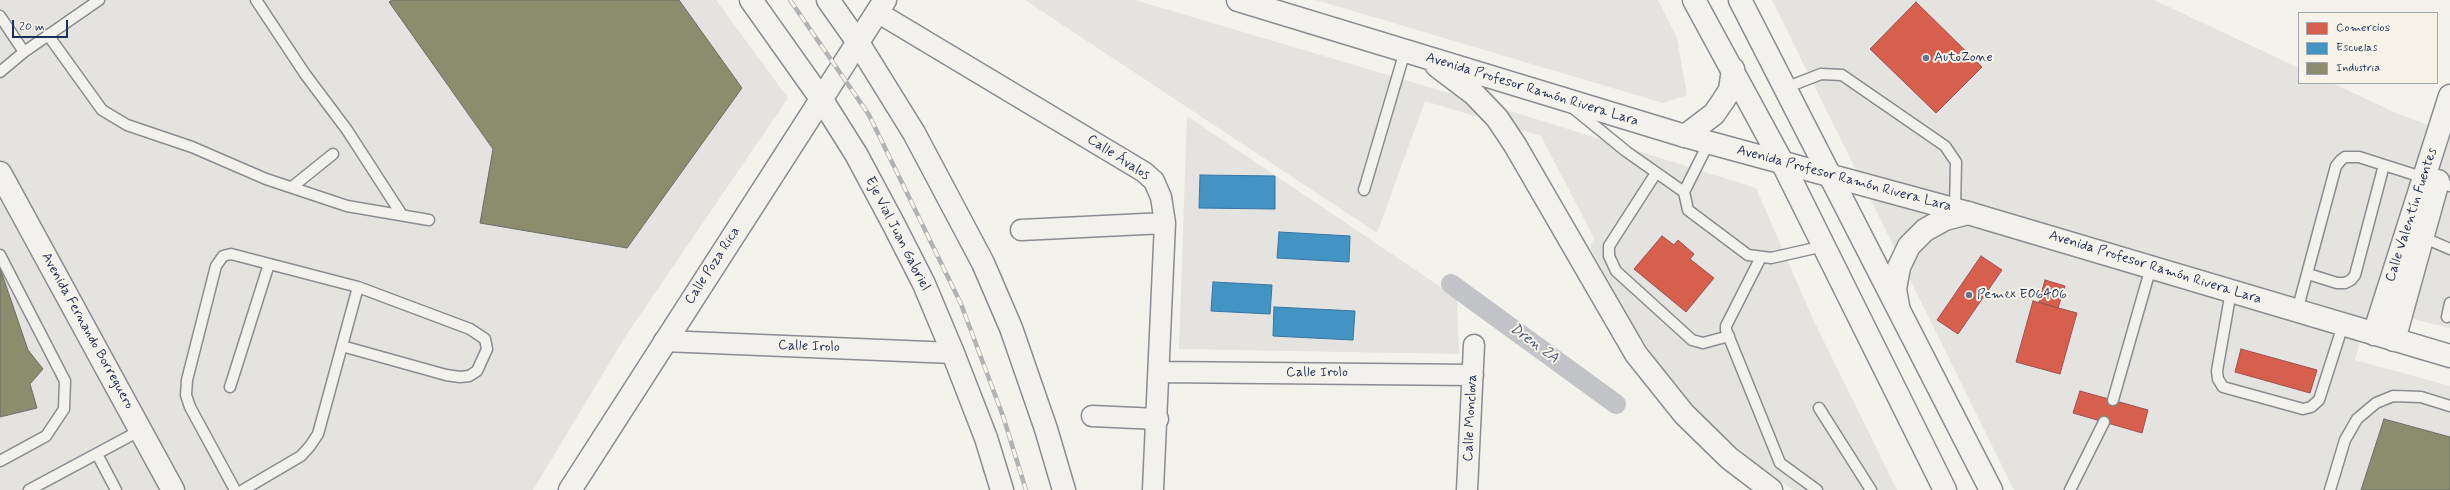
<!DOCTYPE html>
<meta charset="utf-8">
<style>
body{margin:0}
#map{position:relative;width:2450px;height:490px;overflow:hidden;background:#f4f2ec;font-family:Mynerve,sans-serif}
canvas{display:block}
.legend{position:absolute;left:2298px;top:12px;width:140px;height:72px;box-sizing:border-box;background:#f7f3e8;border:1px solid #9fa5b1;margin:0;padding:5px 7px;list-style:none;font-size:12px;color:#1b2f5e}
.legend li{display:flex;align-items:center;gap:8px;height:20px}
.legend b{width:20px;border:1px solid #9fa5b1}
.scale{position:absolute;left:12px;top:20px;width:56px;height:18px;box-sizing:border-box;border:2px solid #1b2f5e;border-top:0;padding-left:5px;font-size:12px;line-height:14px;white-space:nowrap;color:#1b2f5e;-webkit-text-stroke:3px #f7f3e8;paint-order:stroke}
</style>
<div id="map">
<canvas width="2450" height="490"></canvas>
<ul class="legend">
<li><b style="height:11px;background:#d6604d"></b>Comercios</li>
<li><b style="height:11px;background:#4393c3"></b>Escuelas</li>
<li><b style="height:11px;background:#8c8c6e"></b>Industria</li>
</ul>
<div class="scale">20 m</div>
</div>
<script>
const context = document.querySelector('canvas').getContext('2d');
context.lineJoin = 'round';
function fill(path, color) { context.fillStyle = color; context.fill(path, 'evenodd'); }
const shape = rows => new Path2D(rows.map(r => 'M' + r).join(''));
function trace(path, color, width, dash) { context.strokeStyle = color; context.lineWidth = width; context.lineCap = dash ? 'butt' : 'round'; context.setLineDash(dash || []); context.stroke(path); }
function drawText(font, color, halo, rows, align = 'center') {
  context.font = font + ' Mynerve,sans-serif'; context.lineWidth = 4; context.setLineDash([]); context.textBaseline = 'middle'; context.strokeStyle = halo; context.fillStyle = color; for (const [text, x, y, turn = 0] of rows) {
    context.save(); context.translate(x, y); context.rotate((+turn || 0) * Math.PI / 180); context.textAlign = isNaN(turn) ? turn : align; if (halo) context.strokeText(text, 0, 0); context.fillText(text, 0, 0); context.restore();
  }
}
fill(shape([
 [0,0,716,0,788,98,625,337,533,490,0,490],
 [1025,0,1135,0,1523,115,1756,188,1812,317,1897,490,1793,490,1762,468,1706,421,1666,375,1629,319,1590,248,1594,238,1541,136,1425,101,1377,233],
 [1316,0,1658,0,1677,38,1687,95,1663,103],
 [1772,0,2154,0,2299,68,2299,83,2332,83,2396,113,2450,133,2450,328,2369,308,2355,360,2450,386,2450,490,2014,490],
 [1187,116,1457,298,1459,354,1179,349]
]), '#e4e3df');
const shops = shape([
 [1916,2,1982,67,1936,113,1870,49,1916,2],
 [1662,236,1674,245,1678,240,1694,254,1690,259,1714,278,1686,312,1634,269,1662,236],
 [1981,256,2002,270,1958,334,1937,320,1981,256],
 [2045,280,2065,286,2058,308,2039,302,2045,280],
 [2033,301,2077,313,2060,374,2016,362,2033,301],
 [2241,349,2317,370,2310,393,2235,372,2241,349],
 [2080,391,2148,410,2142,433,2073,413,2080,391]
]);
fill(shops, '#d6604d');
trace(shops, '#9e5152', 1);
const schools = shape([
 [1200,175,1275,176,1275,209,1199,208,1200,175],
 [1279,232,1350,236,1349,262,1277,258,1279,232],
 [1213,282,1272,285,1270,314,1211,311,1213,282],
 [1274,307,1355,311,1353,340,1273,336,1274,307]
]);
fill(schools, '#4393c3');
trace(schools, '#3775a5', 1);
const industry = shape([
 [392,0,679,0,742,88,627,248,480,223,493,149,389,2,392,0],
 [0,268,28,350,43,369,30,384,37,408,0,417,0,268],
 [2384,419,2450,437,2450,490,2361,490,2384,419]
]);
fill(industry, '#8c8c6e');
trace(industry, '#6a7069', 1);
trace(shape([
 [1451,284,1616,404]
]), '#c2c4c8', 20);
const lane = shape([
 [256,0,305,74,347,130,402,215],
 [0,16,24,52],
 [48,35,102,110,127,125,192,147,266,179,347,206,429,220],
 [0,72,24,52,99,0],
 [1785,88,1821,74,1842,75,1945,146,1956,162,1955,209],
 [1573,108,1627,152,1684,192],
 [1709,142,1684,192,1688,210,1748,255,1771,258,1824,246],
 [1656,173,1609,246,1609,256,1616,271,1692,340,1703,343,1729,336],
 [292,187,333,154],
 [1364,190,1405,51],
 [2420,236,2450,249],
 [0,255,65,381,64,409,46,436,0,461],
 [1761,257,1726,326,1726,330,1780,463,1817,490],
 [2308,274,2337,283,2345,283,2351,280,2355,275,2384,165],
 [2231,291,2217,371,2218,379,2223,387,2303,409,2311,407,2319,400,2343,325],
 [2297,311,2336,166,2341,160,2345,157,2359,157,2450,186],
 [2447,317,2450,303],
 [230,387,269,264],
 [2113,400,2151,267],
 [1819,408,1871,490],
 [97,454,116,490],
 [29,490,141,430],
 [235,490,190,407,186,395,187,380,216,266,223,256,231,254,358,287,470,329,485,339,487,349,477,371,469,376,460,377,446,375,342,346],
 [243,490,301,456,310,446,318,434,358,287],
 [2070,490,2104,422],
 [2330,490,2345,440,2357,419,2376,403,2393,396,2421,397,2450,406]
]);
const street = shape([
 [877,12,1144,172,1154,181,1161,197,1165,223,1153,490],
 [1021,230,1165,223],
 [664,341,953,353],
 [1160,372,1473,375],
 [1092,416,1158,419],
 [1467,490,1474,345]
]);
const secondary = shape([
 [1238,0,1685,136,1968,213,2450,356],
 [1437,66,1474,94,1497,118,1515,145,1636,354,1684,414,1729,458,1771,490],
 [0,173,173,490],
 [2374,334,2450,96],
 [2394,340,2438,181],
 [570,490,885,0]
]);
const primary = shape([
 [751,0,822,100,856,154,894,225,924,284,953,353,986,438,1002,490],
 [828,0,857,41,914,133,983,263,1011,328,1046,429,1064,490],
 [1694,0,1782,162,1945,490],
 [1740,0,1991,490],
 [1685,136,1714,114,1723,101,1730,90,1733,69],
 [1898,306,1895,289,1899,267,1909,246,1925,230,1945,219,1968,213]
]);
trace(lane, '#898c92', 13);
trace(street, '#898c92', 23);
trace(secondary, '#898c92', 25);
trace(primary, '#898c92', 25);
trace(lane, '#f2f1ed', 10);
trace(street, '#f2f1ed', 20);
trace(secondary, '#f2f1ed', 22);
trace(primary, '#f2f1ed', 22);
const rail = shape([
 [790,0,869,115,961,304,1003,416,1026,490]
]);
trace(rail, '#b1b2b5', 4.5);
trace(rail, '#f7f3e8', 3, [9]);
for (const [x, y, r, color] of [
 [1926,58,4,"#677390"],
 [1969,295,4,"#677390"]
]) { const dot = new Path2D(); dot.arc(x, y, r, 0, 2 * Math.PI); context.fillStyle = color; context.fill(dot); trace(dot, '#f7f3e8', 1.5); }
drawText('14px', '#1b2f5e', '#f7f3e8', [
 ["AutoZone",1934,58],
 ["Pemex E06406",1977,295]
], 'left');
drawText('14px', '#1b2f5e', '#f7f3e8', [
 ["Avenida Profesor Ramón Rivera Lara",1532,90,17],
 ["Calle Ávalos",1118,158,33],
 ["Avenida Profesor Ramón Rivera Lara",1844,179,15],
 ["Calle Valentín Fuentes",2412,215,-72],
 ["Eje Vial Juan Gabriel",897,234,63],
 ["Calle Poza Rica",713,266,-57],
 ["Avenida Profesor Ramón Rivera Lara",2155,268,17],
 ["Avenida Fernando Borreguero",87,331,61],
 ["Calle Irolo",809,347,2],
 ["Calle Irolo",1317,373],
 ["Calle Monclova",1471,418,-87]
]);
drawText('italic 15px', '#465679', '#f7f3e8', [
 ["Dren 2A",1534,344,36]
]);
</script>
